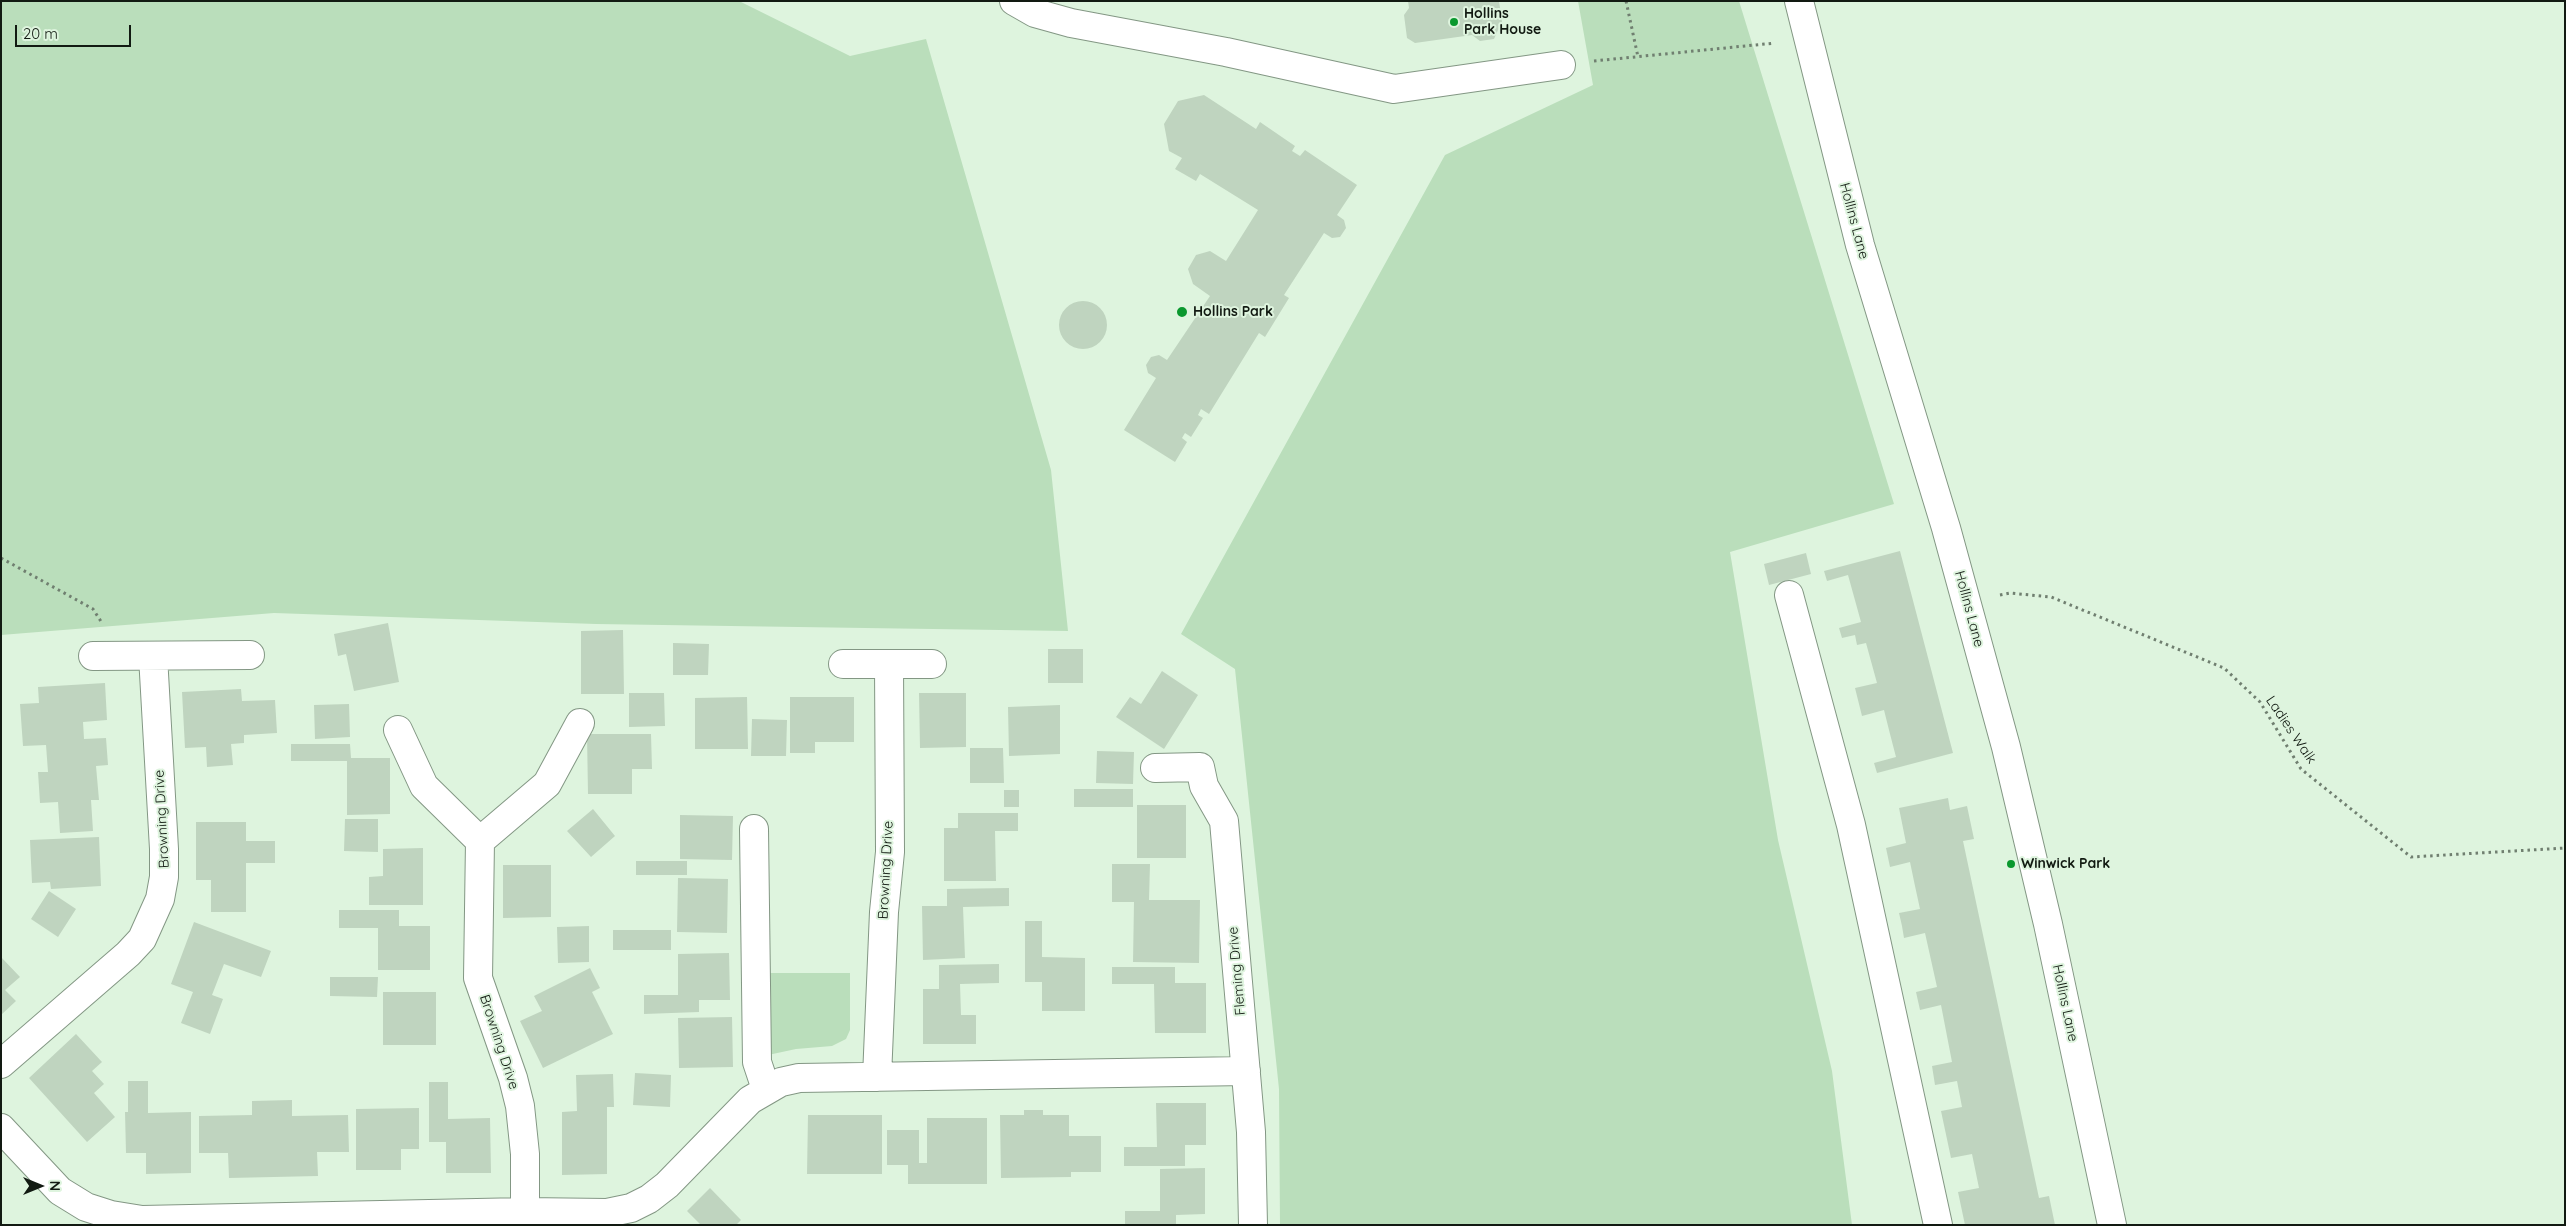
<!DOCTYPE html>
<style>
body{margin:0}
#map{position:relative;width:2566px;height:1226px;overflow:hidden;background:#def4de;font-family:Quicksand,sans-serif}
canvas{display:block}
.frame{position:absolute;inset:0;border:2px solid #121a12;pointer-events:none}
.north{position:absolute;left:15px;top:1161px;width:50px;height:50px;-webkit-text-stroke:4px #def4de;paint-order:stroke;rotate:90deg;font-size:14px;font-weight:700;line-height:20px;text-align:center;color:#121a12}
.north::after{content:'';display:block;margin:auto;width:18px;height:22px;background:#121a12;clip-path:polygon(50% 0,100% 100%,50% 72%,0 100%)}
.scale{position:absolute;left:15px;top:25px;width:116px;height:22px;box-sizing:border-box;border:2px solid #121a12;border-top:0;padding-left:6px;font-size:15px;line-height:18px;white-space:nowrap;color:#121a12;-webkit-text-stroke:4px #def4de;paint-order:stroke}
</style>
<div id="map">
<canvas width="2566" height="1226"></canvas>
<div class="frame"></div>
<div class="north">N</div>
<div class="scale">20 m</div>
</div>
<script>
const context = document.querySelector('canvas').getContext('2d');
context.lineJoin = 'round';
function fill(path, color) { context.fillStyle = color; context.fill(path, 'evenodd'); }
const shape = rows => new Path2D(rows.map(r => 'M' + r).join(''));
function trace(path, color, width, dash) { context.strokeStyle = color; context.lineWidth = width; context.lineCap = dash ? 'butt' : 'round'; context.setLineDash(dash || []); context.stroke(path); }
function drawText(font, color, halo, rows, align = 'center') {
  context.font = font + ' Quicksand,sans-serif'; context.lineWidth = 4; context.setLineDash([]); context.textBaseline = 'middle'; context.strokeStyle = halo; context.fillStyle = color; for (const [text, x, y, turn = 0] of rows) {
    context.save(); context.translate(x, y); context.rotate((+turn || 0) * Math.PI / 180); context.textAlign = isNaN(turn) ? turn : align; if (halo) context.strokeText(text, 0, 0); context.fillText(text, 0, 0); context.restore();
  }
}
fill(shape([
 [1,1,739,1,850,56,926,39,1051,470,1068,631,596,624,274,613,1,635],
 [1578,1,1739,1,1894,504,1730,552,1778,840,1832,1071,1852,1225,1280,1225,1279,1089,1235,669,1181,634,1445,155,1593,85],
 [767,973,850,973,850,1030,846,1039,832,1046,796,1049,768,1055]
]), '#badebb');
fill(shape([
 [1408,1,1499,1,1503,29,1498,30,1494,39,1480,41,1472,35,1415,43,1407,38,1404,15,1409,8],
 [1204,95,1256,129,1260,122,1295,146,1292,151,1300,156,1305,150,1357,185,1337,215,1344,220,1346,228,1340,237,1332,238,1324,233,1284,295,1289,298,1265,337,1259,333,1209,414,1201,409,1198,415,1203,418,1191,437,1185,433,1182,438,1187,442,1175,462,1124,430,1156,378,1148,373,1146,365,1151,357,1159,355,1167,360,1210,296,1193,284,1188,269,1196,255,1210,251,1226,261,1258,210,1200,174,1196,181,1175,169,1182,158,1169,151,1164,124,1178,101],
 '1059 325a24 24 0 1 1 48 0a24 24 0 1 1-48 0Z',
 [1900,551,1953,753,1877,773,1874,763,1896,757,1890,734,1884,710,1862,716,1855,688,1877,683,1866,643,1857,645,1855,635,1842,638,1839,628,1861,622,1848,575,1827,581,1824,571],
 [1806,553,1811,574,1769,585,1764,564],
 [388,623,399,682,354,691,346,654,338,656,334,634],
 [623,630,624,694,581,694,581,631],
 [673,643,709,644,708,675,673,675],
 [1048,649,1083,649,1083,683,1048,683],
 [1162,671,1198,695,1164,749,1116,717,1130,697,1141,704],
 [105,683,107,720,83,722,84,739,106,738,108,765,96,766,99,800,91,800,93,831,60,833,58,802,40,803,38,772,48,772,46,745,23,746,20,704,39,703,38,687],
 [241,689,242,701,275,700,277,733,244,735,244,743,231,744,233,765,207,767,206,747,185,748,182,692],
 [629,693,664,693,665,726,629,727],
 [919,693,966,693,966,747,920,748],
 [747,697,748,749,695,749,695,698],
 [790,697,854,697,854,742,815,742,815,753,790,753],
 [349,704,350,737,315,739,314,705],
 [1060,705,1060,754,1009,756,1008,707],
 [752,719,787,720,786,756,751,756],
 [587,734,651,734,652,769,632,769,632,794,588,794],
 [291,744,350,744,351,758,390,758,390,814,347,815,347,761,291,761],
 [970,748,1003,748,1004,783,970,783],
 [1097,751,1134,752,1133,784,1096,783],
 [1074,789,1133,789,1133,807,1074,807],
 [1004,790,1019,790,1019,807,1004,807],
 [1948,798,1950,810,1967,806,1974,839,1963,841,2039,1198,2049,1196,2055,1225,1965,1225,1958,1192,1979,1188,1972,1154,1951,1158,1941,1111,1962,1107,1957,1081,1935,1085,1932,1066,1952,1062,1941,1005,1920,1010,1916,992,1937,987,1925,933,1904,938,1902,926,1899,913,1920,909,1915,886,1910,862,1890,867,1886,848,1906,843,1899,808],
 [1137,805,1186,805,1186,858,1137,858],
 [593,809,615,836,591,857,567,831],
 [958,813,1018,813,1018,831,995,831,996,881,944,881,944,828,958,828],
 [680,815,733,816,732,860,680,859],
 [345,819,378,819,378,852,344,851],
 [196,822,246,822,246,841,275,841,275,863,246,863,246,912,211,912,211,880,196,880],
 [99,837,101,886,51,889,50,882,32,883,30,840],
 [423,848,423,905,369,905,369,877,383,876,383,849],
 [636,861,687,861,687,875,636,875],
 [1112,864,1150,864,1149,900,1200,900,1199,963,1133,962,1134,902,1112,902],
 [503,865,551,865,551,917,503,918],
 [678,878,728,879,727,933,677,932],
 [1009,888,1009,906,963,907,965,958,923,960,922,906,947,906,947,889],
 [49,891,76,909,58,937,31,919],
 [339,910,399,910,399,926,430,926,430,970,378,970,378,928,339,928],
 [1025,921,1042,921,1042,957,1085,958,1085,1011,1042,1011,1042,982,1025,982],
 [194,922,271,951,261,977,224,964,212,995,223,999,210,1034,181,1023,193,992,171,984],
 [589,926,589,962,558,963,557,927],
 [613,930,671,930,671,950,613,950],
 [729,953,730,1000,699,1000,699,1012,644,1014,644,995,678,995,678,954],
 [1,957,20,977,5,990,16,1001,1,1015],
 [999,964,999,983,960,984,961,1015,976,1015,976,1044,923,1044,923,989,939,989,939,965],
 [1112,967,1175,967,1175,983,1206,983,1206,1033,1155,1033,1154,984,1112,984],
 [590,968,600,988,592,992,613,1034,543,1068,520,1021,542,1011,534,996],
 [330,977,378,977,377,997,330,996],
 [383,992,436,992,436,1045,383,1045],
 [732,1017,733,1067,679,1068,678,1018],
 [76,1034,102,1062,92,1071,104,1084,94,1093,115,1117,87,1142,29,1078],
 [635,1073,671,1075,670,1107,633,1105],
 [613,1074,614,1107,607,1107,607,1174,562,1175,562,1112,577,1111,576,1075],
 [128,1081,148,1081,148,1113,191,1112,191,1173,146,1174,146,1153,126,1153,125,1112,128,1112],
 [429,1082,448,1082,448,1119,490,1118,491,1173,446,1173,446,1142,429,1142],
 [292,1100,292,1116,348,1115,349,1152,317,1152,318,1176,229,1178,228,1153,199,1153,199,1116,252,1115,252,1101],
 [1156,1103,1206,1103,1206,1145,1185,1145,1185,1166,1124,1166,1124,1147,1157,1147],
 [419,1108,419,1149,401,1149,401,1170,356,1170,356,1109],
 [1024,1110,1043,1110,1043,1115,1069,1115,1069,1136,1101,1136,1101,1172,1071,1172,1071,1177,1001,1178,1000,1115,1024,1115],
 [808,1115,882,1115,882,1174,807,1174],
 [927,1118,987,1118,987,1184,908,1184,908,1165,887,1165,887,1130,919,1130,919,1163,927,1163],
 [1205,1168,1205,1214,1176,1215,1176,1225,1125,1225,1125,1211,1160,1211,1160,1169],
 [710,1188,741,1220,736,1225,701,1225,687,1211]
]), '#bfd4bf');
const minor = shape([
 [1014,1,1035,13,1071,23,1226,52,1394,89,1561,65],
 [1799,1,1860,245,1946,528,2006,747,2048,924,2112,1225],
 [1789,595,1851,825,1938,1225],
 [93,656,250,655],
 [843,664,932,664],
 [398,730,424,786,480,841,547,784,580,723],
 [1155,768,1200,767,1204,786,1224,821,1251,1132,1253,1225],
 [754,829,757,1062,766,1089],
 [480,841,478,978,513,1078,520,1106,525,1154,525,1212],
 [1,1064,128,954,142,939,160,899,164,877,164,849,153,656],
 [877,1077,884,912,890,852,889,664],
 [1,1128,60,1191,86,1207,111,1215,142,1220,525,1212,607,1213,631,1208,649,1199,667,1185,750,1100,781,1082,799,1078,1246,1071]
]);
trace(minor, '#839784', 30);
trace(shape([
 [1626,1,1638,57],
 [1594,61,1775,43],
 [1,558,93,609,102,623],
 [2000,595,2010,593,2051,597,2224,668,2260,702,2301,769,2411,857,2565,848]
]), '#707f70', 3, [2.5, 4]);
trace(minor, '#fff', 28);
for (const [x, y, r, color] of [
 [1454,22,5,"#0a982e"],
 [1182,312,6,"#0a982e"],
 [2011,864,5,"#0a982e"]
]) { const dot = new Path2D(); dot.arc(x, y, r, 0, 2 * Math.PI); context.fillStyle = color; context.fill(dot); trace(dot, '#def4de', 2); }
drawText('bold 14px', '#121a12', '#def4de', [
 ["Hollins",1464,14],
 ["Park House",1464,30],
 ["Hollins Park",1193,312],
 ["Winwick Park",2021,864]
], 'left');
drawText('14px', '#121a12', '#def4de', [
 ["Hollins Lane",1854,221,75],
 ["Hollins Lane",1969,609,75],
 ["Ladies Walk",2291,730,56],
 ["Browning Drive",162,819,-93],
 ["Browning Drive",886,870,-87],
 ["Fleming Drive",1237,971,-95],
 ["Hollins Lane",2065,1003,78],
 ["Browning Drive",499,1042,72]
]);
</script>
